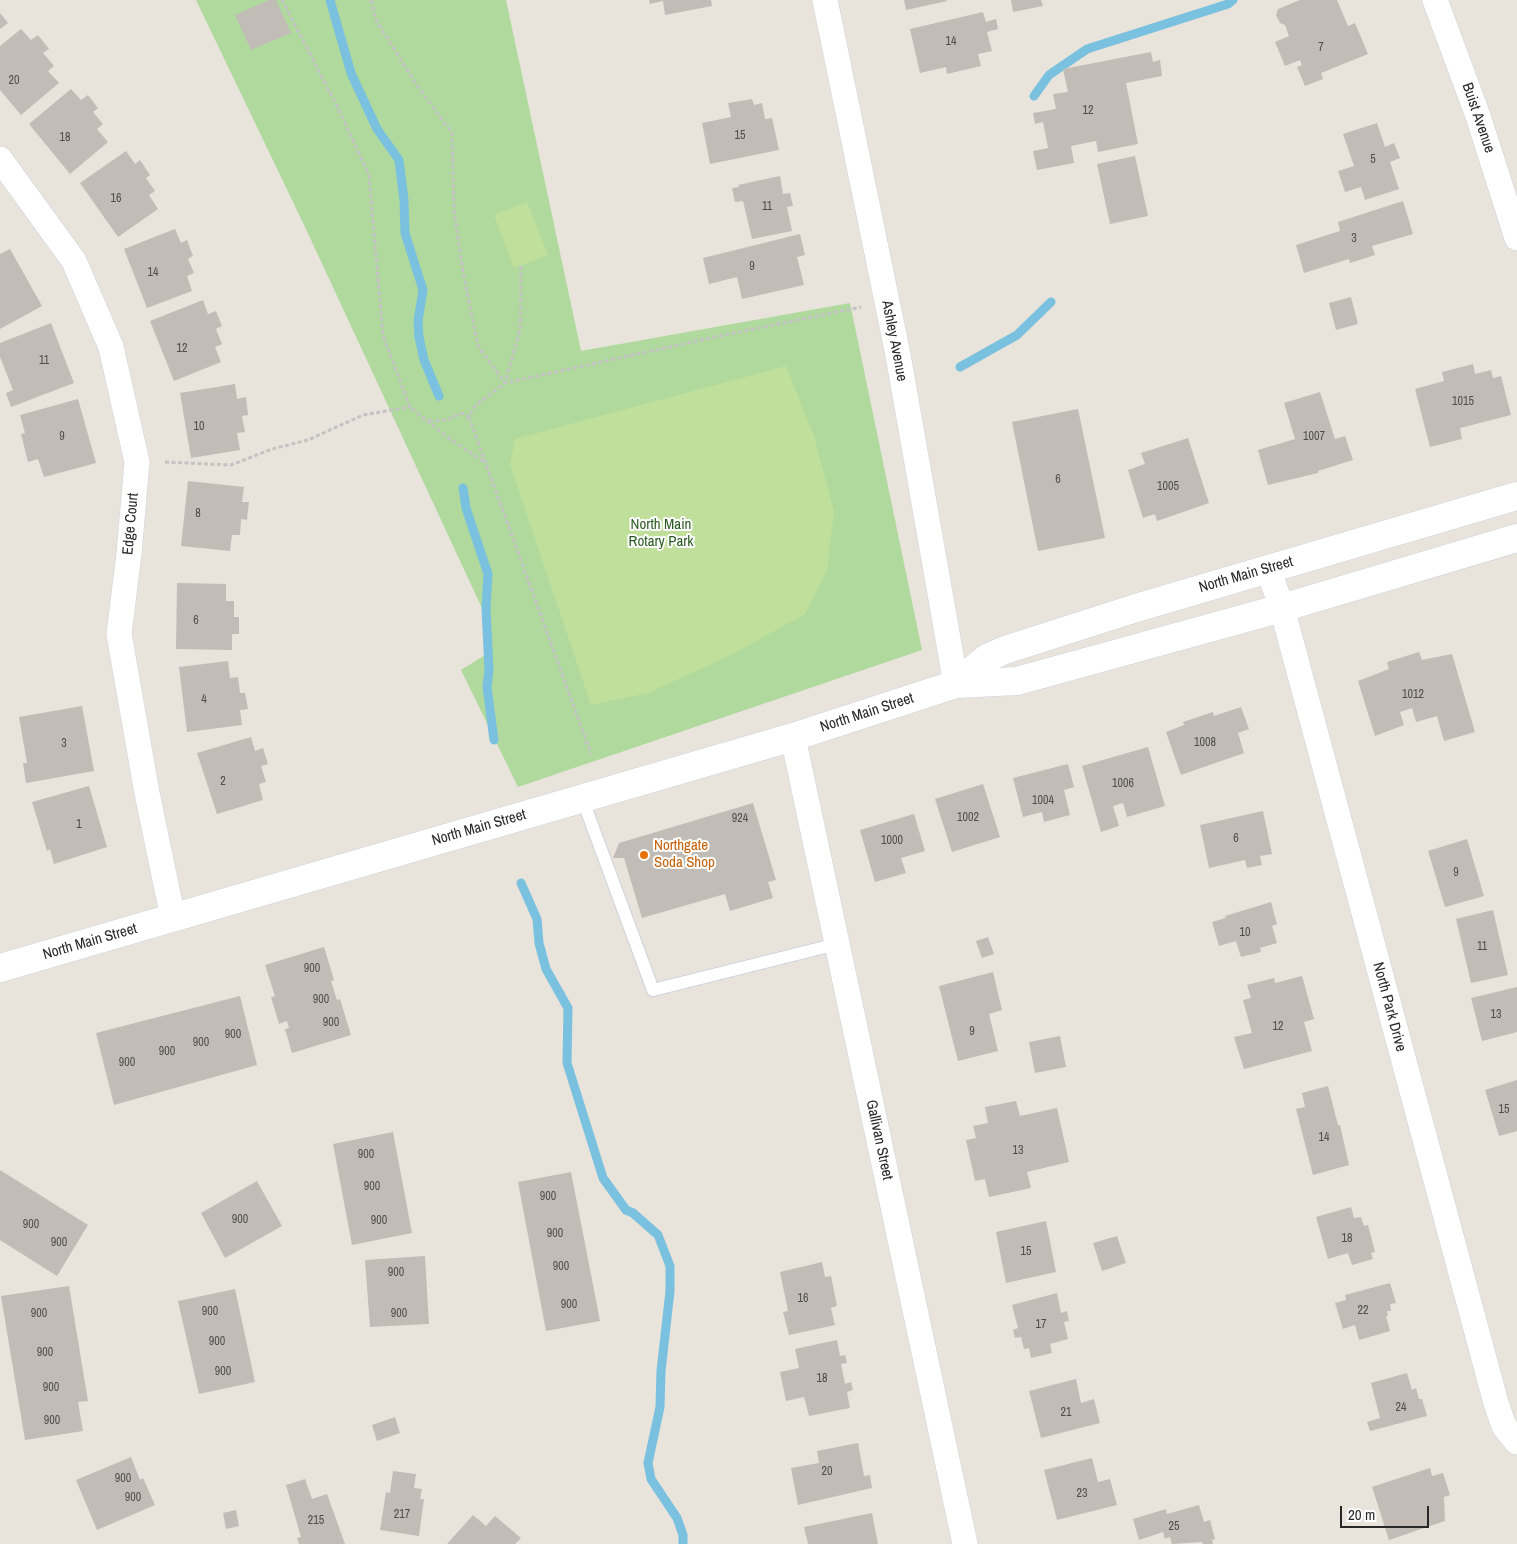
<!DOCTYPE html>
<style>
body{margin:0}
#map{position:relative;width:1517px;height:1544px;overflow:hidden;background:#e8e3db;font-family:"Archivo Narrow",sans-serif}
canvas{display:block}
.scale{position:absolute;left:1340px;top:1506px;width:89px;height:22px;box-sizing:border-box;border:2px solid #282828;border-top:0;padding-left:6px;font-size:15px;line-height:18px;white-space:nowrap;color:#282828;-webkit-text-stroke:4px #fff;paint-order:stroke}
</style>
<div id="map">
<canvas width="1517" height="1544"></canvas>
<div class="scale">20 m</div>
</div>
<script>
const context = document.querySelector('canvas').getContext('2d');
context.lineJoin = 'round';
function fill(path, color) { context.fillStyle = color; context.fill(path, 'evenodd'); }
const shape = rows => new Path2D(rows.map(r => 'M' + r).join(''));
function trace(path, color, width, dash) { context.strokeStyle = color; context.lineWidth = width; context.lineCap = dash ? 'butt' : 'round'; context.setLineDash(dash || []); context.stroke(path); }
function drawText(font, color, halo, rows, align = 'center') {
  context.font = font + ' "Archivo Narrow",sans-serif'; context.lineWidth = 4; context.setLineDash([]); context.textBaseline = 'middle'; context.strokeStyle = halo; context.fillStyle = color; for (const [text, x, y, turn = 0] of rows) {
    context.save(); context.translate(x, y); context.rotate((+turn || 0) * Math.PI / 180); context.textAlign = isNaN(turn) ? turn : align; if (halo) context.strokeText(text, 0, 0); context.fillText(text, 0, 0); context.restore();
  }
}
fill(shape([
 [196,0,506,0,581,351,850,303,922,650,518,787,461,670,490,652,487,619,305,227]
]), '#b0d99d');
fill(shape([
 [527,202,548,255,514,268,494,215],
 [786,366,815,439,834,512,827,570,805,614,735,653,648,693,591,705,510,464,515,439]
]), '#c0df9a');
trace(shape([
 [330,0,351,73,377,129,399,160,404,200,405,233,423,290,418,321,419,337,424,360,439,396],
 [1034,96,1049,75,1087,49,1228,4,1233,0],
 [960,367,1017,335,1051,302],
 [463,488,466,508,488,574,486,608,489,670,487,687,494,740],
 [521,883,537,919,539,943,546,969,568,1008,567,1063,603,1178,626,1210,633,1213,658,1235,670,1266,670,1291,661,1371,660,1407,648,1463,651,1479,677,1518,683,1535,683,1544]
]), '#79c1df', 9);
fill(shape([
 [269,0,276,0,291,33,251,50,235,15],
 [649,0,711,0,712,6,665,15,663,1,650,4],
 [904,0,946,0,947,1,906,10],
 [1011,0,1041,0,1043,6,1013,12],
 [1300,0,1337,0,1348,26,1355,23,1368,54,1321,73,1323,79,1305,86,1297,67,1302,65,1300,60,1285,66,1275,42,1289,36,1285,25,1280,23,1276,15,1278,9],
 [983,12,986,22,996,19,998,29,987,32,992,51,978,54,981,66,947,74,946,67,920,73,910,29],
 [0,13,8,23,0,29],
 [21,29,31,40,38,35,49,49,43,53,54,66,48,71,59,83,21,115,0,90,0,46],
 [1151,52,1153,62,1160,60,1162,76,1126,83,1138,144,1098,152,1096,141,1071,146,1074,163,1037,170,1033,151,1048,148,1043,122,1035,124,1033,113,1056,109,1053,94,1068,92,1063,69],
 [71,89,81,100,88,95,98,108,93,112,103,124,97,129,108,142,70,174,29,124],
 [752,99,754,105,762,103,765,119,772,118,779,150,710,164,702,123,731,117,728,103],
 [1377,123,1385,147,1394,143,1400,158,1390,162,1399,189,1365,200,1361,187,1345,192,1338,171,1354,166,1343,134],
 [126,151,135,164,140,160,150,175,146,178,155,191,149,195,158,209,118,237,80,183],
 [1135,156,1148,216,1110,224,1097,164],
 [780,176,783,194,790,193,793,206,787,207,792,231,752,239,743,201,735,202,732,188,739,187,738,185],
 [1403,201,1413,234,1372,246,1375,255,1350,263,1349,259,1304,273,1296,245,1340,231,1338,222],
 [175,229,181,243,187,240,193,256,188,259,194,273,187,276,192,291,147,308,124,249],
 [800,234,805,255,797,257,804,285,742,299,737,277,709,284,703,258],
 [10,249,42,306,0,329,0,254],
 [1351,297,1358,324,1336,330,1329,303],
 [203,300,208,314,216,311,222,326,216,329,222,344,215,347,221,362,174,381,150,321],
 [51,323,74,383,11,407,6,393,13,390,0,357,0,343],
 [1473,364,1475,374,1491,370,1493,378,1501,376,1511,415,1460,428,1462,439,1430,447,1415,389,1444,381,1442,372],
 [235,384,237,399,246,397,248,415,242,416,245,432,237,433,240,450,191,458,180,393],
 [1320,392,1335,439,1345,436,1353,460,1318,471,1318,473,1268,485,1258,450,1295,439,1284,403],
 [78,399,96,463,44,477,38,459,28,462,21,434,25,433,20,415],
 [1078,409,1105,538,1038,551,1012,422],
 [1188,438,1209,503,1157,521,1155,514,1143,518,1128,470,1145,464,1141,453],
 [188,481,244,487,242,502,249,502,247,520,241,519,240,535,232,535,230,551,181,546],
 [177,583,226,584,226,601,234,601,234,617,239,617,239,634,232,634,232,650,176,649],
 [1419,652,1422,660,1452,654,1475,732,1444,741,1437,716,1416,722,1412,708,1400,712,1404,725,1375,736,1358,681,1389,669,1387,662],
 [228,661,230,678,238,677,240,693,245,693,248,709,240,710,242,725,187,732,179,667],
 [82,706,94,771,26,783,23,763,27,763,19,717],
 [1241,707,1249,729,1238,733,1244,753,1181,775,1166,732,1184,725,1183,722,1213,712,1214,716],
 [251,737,255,751,263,748,268,764,261,766,266,782,259,784,263,800,217,814,197,753],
 [1148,747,1165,806,1127,817,1123,803,1113,806,1119,826,1101,832,1082,766],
 [1068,764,1074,787,1064,790,1070,815,1044,822,1042,812,1023,817,1013,778],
 [983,784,1000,837,952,852,935,799],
 [89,786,107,847,54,864,50,849,47,851,32,802],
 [753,803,776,880,768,882,773,898,730,911,725,894,642,918,624,858,613,858,619,843],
 [1263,811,1272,854,1260,856,1262,865,1247,868,1245,860,1209,868,1200,825],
 [914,814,925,851,901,858,906,873,875,882,860,830],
 [1467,839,1484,896,1445,907,1428,851],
 [1271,902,1277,924,1272,926,1277,943,1260,948,1261,952,1241,957,1236,941,1219,946,1212,922,1226,918,1225,916],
 [1493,910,1508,975,1471,983,1456,919],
 [988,937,994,954,982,958,976,941],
 [324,947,334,980,331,981,337,1000,340,999,351,1035,292,1053,285,1029,289,1028,287,1021,279,1024,271,997,275,996,265,965],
 [993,972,1002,1010,989,1014,998,1051,958,1061,939,986],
 [1302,976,1314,1019,1304,1022,1312,1051,1244,1069,1234,1037,1252,1033,1243,1000,1251,998,1247,985,1274,978,1275,983],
 [1517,987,1517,1032,1482,1041,1471,998],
 [240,996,257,1065,114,1105,96,1033],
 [1060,1036,1066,1067,1035,1073,1029,1042],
 [1517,1080,1517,1131,1499,1136,1485,1090],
 [1328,1086,1338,1125,1340,1125,1349,1165,1313,1175,1296,1109,1305,1107,1302,1093],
 [1016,1101,1020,1116,1057,1108,1069,1162,1027,1172,1031,1188,989,1197,985,1179,975,1181,966,1140,976,1138,973,1126,988,1123,985,1107],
 [393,1132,412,1233,352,1245,333,1144],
 [0,1170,88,1225,57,1276,0,1240],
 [571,1172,600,1321,546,1331,518,1182],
 [257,1181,282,1226,225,1258,201,1213],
 [1351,1207,1354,1218,1361,1217,1364,1226,1368,1225,1375,1252,1371,1253,1373,1259,1352,1265,1348,1253,1328,1259,1316,1217],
 [1046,1221,1056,1272,1006,1283,996,1232],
 [1117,1236,1126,1263,1102,1271,1093,1243],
 [425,1256,429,1324,370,1327,365,1260],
 [822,1262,825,1277,831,1276,837,1306,831,1308,835,1325,789,1335,783,1312,788,1311,780,1272],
 [1390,1283,1396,1303,1390,1304,1391,1311,1387,1311,1388,1316,1386,1316,1390,1331,1359,1340,1355,1325,1343,1329,1335,1303,1346,1300,1345,1295],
 [69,1286,88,1401,78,1402,83,1431,25,1440,1,1296],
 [235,1289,255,1382,199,1394,178,1301],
 [1057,1293,1061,1313,1067,1311,1069,1321,1064,1322,1068,1339,1050,1344,1052,1353,1031,1358,1029,1348,1024,1349,1021,1337,1015,1338,1013,1330,1018,1328,1012,1305],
 [837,1340,840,1356,845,1355,847,1363,841,1364,845,1384,851,1382,853,1390,847,1392,850,1408,809,1416,804,1397,786,1401,780,1372,799,1368,795,1349],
 [1407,1373,1412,1390,1416,1388,1419,1399,1422,1399,1427,1416,1370,1431,1367,1422,1380,1418,1371,1383],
 [1076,1379,1081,1403,1094,1399,1100,1423,1041,1438,1029,1391],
 [395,1417,400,1433,377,1441,372,1425],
 [858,1443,864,1476,870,1475,872,1488,798,1505,791,1468,819,1463,817,1451],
 [131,1457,140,1480,143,1478,155,1505,97,1530,76,1480],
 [1092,1458,1098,1482,1110,1479,1117,1505,1057,1520,1044,1470],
 [1430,1468,1432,1476,1443,1473,1450,1495,1444,1497,1445,1521,1389,1540,1372,1487],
 [393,1471,416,1474,414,1488,422,1489,420,1499,424,1499,419,1536,380,1530,386,1492,390,1493],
 [305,1479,312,1499,327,1494,345,1544,299,1544,297,1538,301,1537,286,1485],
 [1199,1505,1204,1522,1210,1520,1215,1539,1212,1540,1213,1544,1203,1544,1202,1542,1172,1544,1170,1537,1165,1539,1163,1532,1139,1540,1133,1519,1166,1509,1167,1514],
 [236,1510,239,1526,226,1529,223,1513],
 [872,1513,878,1544,808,1544,804,1527],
 [473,1515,486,1526,495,1516,521,1538,515,1544,447,1544]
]), '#c1bdb6');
const lane = shape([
 [582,798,653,990,837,944]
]);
const street = shape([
 [825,0,898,355,956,684],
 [1435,0,1478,116,1517,238],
 [0,159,74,261,111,347,137,462,129,554,119,634,147,793,173,918],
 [1268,569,1282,608,1496,1403,1504,1426,1517,1442],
 [793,737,965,1544]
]);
const secondary = shape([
 [956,684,987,658,1005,650,1136,608,1517,496],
 [0,968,793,737,956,684,1017,681,1282,608,1517,538]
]);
trace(lane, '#d0d3df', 14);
trace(street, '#d0d3df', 26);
trace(secondary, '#d0d3df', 29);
trace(shape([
 [282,0,337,106,369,175,383,336,410,407,447,437,483,461],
 [371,0,376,20,418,87,452,133,454,211,463,272,478,346,505,383,729,334,861,307],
 [521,266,520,330,505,383,475,406,469,417,591,754],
 [429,421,447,420,462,413,469,417],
 [165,462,231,465,272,449,308,440,363,415,410,407]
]), '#c3c3c3', 3, [4, 2.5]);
trace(lane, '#fff', 12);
trace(street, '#fff', 25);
trace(secondary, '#fff', 28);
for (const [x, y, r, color] of [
 [644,855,5,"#e8710a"]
]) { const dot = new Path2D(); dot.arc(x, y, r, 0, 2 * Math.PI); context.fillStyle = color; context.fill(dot); trace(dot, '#fff', 2); }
drawText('12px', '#4e4d4c', null, [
 ["14",951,42],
 ["7",1321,48],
 ["20",14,81],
 ["12",1088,111],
 ["15",740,136],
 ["18",65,138],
 ["5",1373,160],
 ["16",116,199],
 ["11",767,207],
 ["3",1354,239],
 ["9",752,267],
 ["14",153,273],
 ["12",182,349],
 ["11",44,361],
 ["1015",1463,402],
 ["10",199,427],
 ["9",62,437],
 ["1007",1314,437],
 ["6",1058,480],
 ["1005",1168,487],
 ["8",198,514],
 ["6",196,621],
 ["1012",1413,695],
 ["4",204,700],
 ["1008",1205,743],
 ["3",64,744],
 ["2",223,782],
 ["1006",1123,784],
 ["1004",1043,801],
 ["1002",968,818],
 ["924",740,819],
 ["1",79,825],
 ["6",1236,839],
 ["1000",892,841],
 ["9",1456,873],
 ["10",1245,933],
 ["11",1482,947],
 ["900",312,969],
 ["900",321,1000],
 ["13",1496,1015],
 ["900",331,1023],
 ["12",1278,1027],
 ["9",972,1032],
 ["900",233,1035],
 ["900",201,1043],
 ["900",167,1052],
 ["900",127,1063],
 ["15",1504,1110],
 ["14",1324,1138],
 ["13",1018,1151],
 ["900",366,1155],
 ["900",372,1187],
 ["900",548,1197],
 ["900",240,1220],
 ["900",379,1221],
 ["900",31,1225],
 ["900",555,1234],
 ["18",1347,1239],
 ["900",59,1243],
 ["15",1026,1252],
 ["900",561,1267],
 ["900",396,1273],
 ["16",803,1299],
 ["900",569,1305],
 ["22",1363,1311],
 ["900",210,1312],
 ["900",39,1314],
 ["900",399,1314],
 ["17",1041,1325],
 ["900",217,1342],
 ["900",45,1353],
 ["900",223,1372],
 ["18",822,1379],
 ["900",51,1388],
 ["24",1401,1408],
 ["21",1066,1413],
 ["900",52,1421],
 ["20",827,1472],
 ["900",123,1479],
 ["23",1082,1494],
 ["900",133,1498],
 ["217",402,1515],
 ["215",316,1521],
 ["25",1174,1527]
]);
drawText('15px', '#282828', '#fff', [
 ["Buist Avenue",1478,118,71],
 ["Ashley Avenue",894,341,79],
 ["Edge Court",131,524,-85],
 ["North Main Street",1246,575,-16],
 ["North Main Street",867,713,-18],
 ["North Main Street",479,828,-16],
 ["North Main Street",90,942,-16],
 ["North Park Drive",1389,1007,75],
 ["Gallivan Street",879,1140,78]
]);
drawText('15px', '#2c5b21', '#fff', [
 ["North Main",661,525],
 ["Rotary Park",661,542]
]);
drawText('15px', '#c56008', '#fff', [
 ["Northgate",654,846],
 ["Soda Shop",654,863]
], 'left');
</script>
